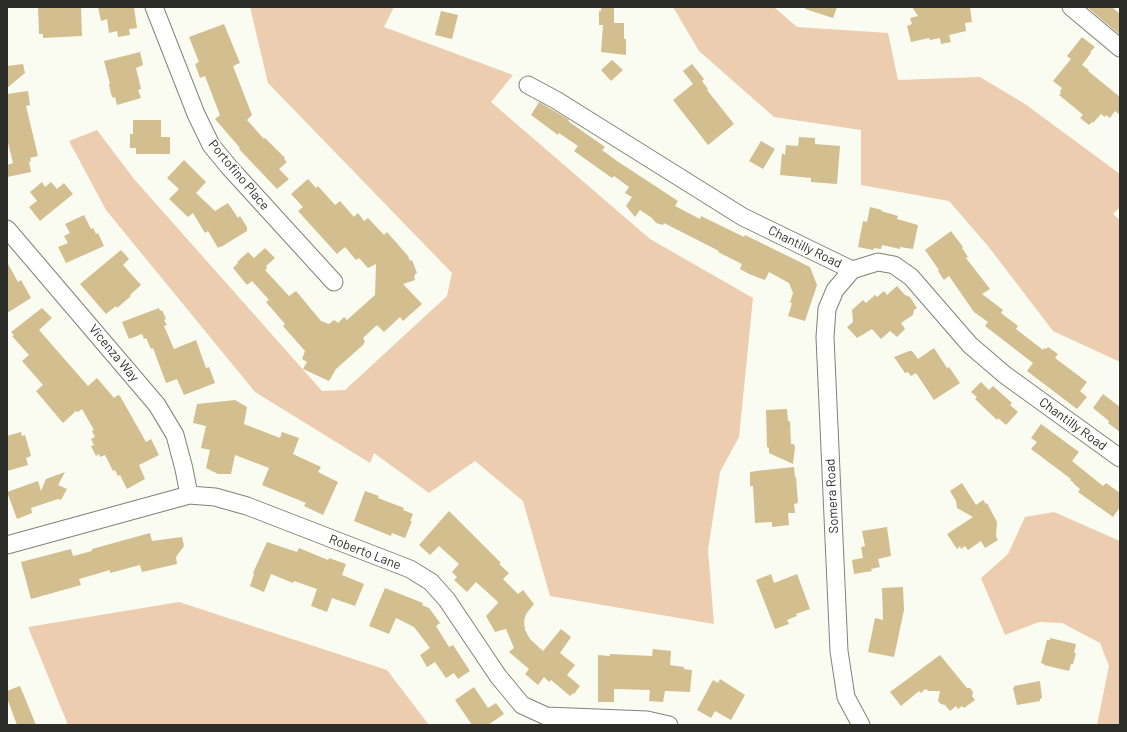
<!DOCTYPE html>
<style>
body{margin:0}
#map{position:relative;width:1127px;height:732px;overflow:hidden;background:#fbfcf1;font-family:Barlow,sans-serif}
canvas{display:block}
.frame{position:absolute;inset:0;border:8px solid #2c2d28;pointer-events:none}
</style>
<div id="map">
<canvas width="1127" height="732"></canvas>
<div class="frame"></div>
</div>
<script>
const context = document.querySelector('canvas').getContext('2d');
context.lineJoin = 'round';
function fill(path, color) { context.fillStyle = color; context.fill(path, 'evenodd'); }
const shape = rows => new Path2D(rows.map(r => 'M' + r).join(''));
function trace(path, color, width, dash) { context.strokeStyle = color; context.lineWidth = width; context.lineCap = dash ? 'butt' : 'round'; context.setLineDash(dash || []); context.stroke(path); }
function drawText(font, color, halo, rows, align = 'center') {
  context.font = font + ' Barlow,sans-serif'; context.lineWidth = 4; context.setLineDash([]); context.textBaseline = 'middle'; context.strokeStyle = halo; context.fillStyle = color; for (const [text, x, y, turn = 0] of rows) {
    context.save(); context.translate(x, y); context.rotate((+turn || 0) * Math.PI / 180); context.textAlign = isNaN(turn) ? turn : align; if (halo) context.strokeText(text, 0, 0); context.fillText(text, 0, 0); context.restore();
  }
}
fill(shape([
 [250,7,394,7,384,27,513,75,491,102,650,239,753,298,739,437,720,472,708,550,714,624,550,596,523,501,475,461,429,493,374,453,370,463,255,392,106,210,69,141,97,130,134,179,322,391,345,390,447,296,452,273,268,83],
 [673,7,774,7,797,27,888,33,898,80,980,77,1025,104,1120,174,1120,207,1113,214,1120,220,1120,362,1053,331,988,246,949,201,861,185,861,130,774,117,699,51],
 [1054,512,1120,541,1120,725,1097,725,1109,666,1100,643,1062,623,1039,622,1005,635,981,578,1008,554,1025,517],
 [179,602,387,670,429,725,68,725,28,627]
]), '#eccdb0');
fill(shape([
 [38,7,81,7,82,36,43,38,43,34,39,34],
 [98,7,134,7,137,28,129,29,130,35,118,37,117,31,109,33,107,19,101,21],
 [601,7,614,7,614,23,624,23,624,39,626,39,626,55,601,52,603,25,599,25,599,11,601,11],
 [806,7,837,7,833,18,805,9],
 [912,7,970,7,972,22,965,23,966,31,949,35,951,42,941,44,940,38,930,40,929,38,911,42,907,26,912,24,910,18,918,16],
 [1087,7,1112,7,1120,14,1120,35],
 [441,11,458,15,452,39,435,35],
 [224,24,240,63,233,66,252,115,247,120,264,139,265,138,285,158,284,159,287,162,279,169,289,179,277,189,239,149,240,148,215,119,220,115,205,76,200,78,195,64,199,62,189,37],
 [1082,37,1095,47,1090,52,1091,53,1082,65,1089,70,1088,71,1120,97,1120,115,1115,111,1110,118,1106,115,1105,117,1101,114,1093,123,1092,122,1089,125,1080,118,1083,115,1081,113,1059,95,1061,93,1060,91,1062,88,1053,81,1071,59,1067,56],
 [140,52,143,65,136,68,141,89,138,90,141,98,117,105,115,97,113,98,111,94,109,84,110,84,104,61],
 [612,60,623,70,611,81,601,70],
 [23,64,25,73,7,88,7,66],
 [692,64,704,79,702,81,708,89,707,90,734,124,708,145,673,100,693,84,683,71],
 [28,91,30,105,26,106,38,156,30,158,31,161,29,162,31,172,7,177,7,165,13,163,7,139,7,94],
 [539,102,566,118,569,120,568,121,605,147,602,150,617,161,678,201,675,206,700,219,701,216,744,237,745,235,810,267,817,285,805,321,788,316,792,303,790,303,793,293,789,283,769,272,765,280,749,274,740,269,742,264,718,252,719,251,664,223,663,225,656,223,652,218,640,210,635,217,626,206,632,197,625,193,629,187,614,176,612,178,574,151,578,146,559,133,558,135,531,115],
 [133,120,161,120,161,137,170,137,170,154,136,154,136,148,130,148,130,134,133,134],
 [799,137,815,138,815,144,840,146,837,184,811,182,811,178,780,175,782,153,785,155,786,145,798,146],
 [761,141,775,149,763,169,749,161],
 [184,160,206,182,196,193,215,211,228,203,238,218,240,216,247,227,247,231,221,247,221,246,218,248,208,231,205,233,193,213,188,217,169,199,179,189,167,178],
 [308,179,316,188,318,186,335,205,340,201,354,217,358,213,364,221,368,218,384,235,387,232,408,256,410,261,412,260,417,273,415,274,415,276,414,276,415,280,403,284,422,304,403,321,400,317,384,332,377,325,363,338,365,341,363,345,336,369,329,381,303,369,307,362,302,359,305,351,283,326,285,324,266,302,269,300,252,281,247,285,233,268,238,263,237,262,248,252,254,258,265,248,275,258,266,266,267,268,265,270,289,296,296,291,321,321,329,324,334,320,338,323,344,317,347,320,375,295,376,264,368,268,359,258,356,260,345,247,337,254,298,211,303,207,291,194],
 [42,182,45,187,51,182,57,189,64,183,73,194,40,221,29,207,37,201,30,192],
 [870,207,882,210,881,211,898,216,897,219,918,225,913,249,900,247,900,249,882,245,881,249,874,248,873,250,858,247,863,221,867,222],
 [84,215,91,229,93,228,96,234,98,233,104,246,66,263,58,247,68,243,64,236,70,233,65,224],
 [951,231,963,247,962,248,968,257,966,258,990,289,982,294,1003,310,1001,313,1018,326,1016,329,1043,350,1044,348,1046,349,1048,347,1058,354,1055,358,1087,382,1080,391,1087,397,1077,409,1027,371,1033,363,985,326,988,322,974,312,949,276,944,280,938,271,939,270,925,250],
 [121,250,129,259,123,265,141,285,130,295,131,296,117,308,116,306,106,314,80,284],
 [7,262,18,282,21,280,31,298,7,313],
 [897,286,905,295,910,297,917,308,914,310,913,315,901,323,905,329,897,337,890,331,881,339,872,329,857,338,847,327,853,322,852,310,863,300,866,303,875,295,877,297,884,291,887,295],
 [42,308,52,318,39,330,88,386,97,378,114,398,118,395,120,396,146,442,151,439,159,455,139,465,145,479,127,489,120,475,118,476,115,470,113,471,105,455,100,457,99,454,96,456,91,446,94,445,91,439,95,437,92,431,94,430,82,409,78,412,76,411,63,423,36,391,43,385,22,361,29,355,12,336,14,335,11,332],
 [159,308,160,311,162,310,166,319,164,320,167,325,164,326,174,349,196,340,206,368,209,367,215,383,184,395,177,379,166,383,153,348,151,349,146,338,144,339,142,334,129,339,122,322],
 [934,348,947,368,949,367,960,383,934,400,916,373,911,376,908,372,905,373,894,357,909,351,912,351,918,359],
 [981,382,989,390,993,386,1012,403,1010,405,1018,412,1006,425,998,418,997,420,975,399,977,397,971,392],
 [1103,394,1120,407,1120,432,1108,423,1109,421,1093,408],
 [235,400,247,407,244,424,280,438,282,432,299,438,293,454,321,467,318,472,338,482,323,515,304,506,306,503,262,485,269,468,235,455,231,474,218,474,206,468,210,450,201,448,206,426,193,423,197,404],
 [787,409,788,421,790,421,791,444,794,444,795,447,793,464,769,453,769,448,767,447,766,410],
 [1041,424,1079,452,1072,461,1103,486,1106,483,1120,493,1120,507,1113,517,1078,492,1080,489,1074,484,1074,483,1070,480,1071,479,1031,449,1037,442,1031,438],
 [21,432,22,436,25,435,31,456,26,458,28,465,7,471,7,436],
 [794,467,795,477,796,477,798,503,794,504,795,513,788,513,789,525,772,527,772,522,755,523,753,486,750,486,750,472,756,471],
 [65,472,58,485,67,489,61,500,58,499,31,508,32,513,17,519,7,492,38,481,41,491,46,479],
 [962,483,976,505,983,500,986,504,987,503,997,522,996,536,998,540,985,548,981,541,968,550,965,546,961,549,960,546,957,549,947,534,973,517,957,508,956,501,950,491],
 [365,491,379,496,378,498,404,508,403,510,413,514,410,521,412,521,405,538,392,533,391,536,354,521],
 [449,511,501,563,499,564,509,573,503,579,518,594,523,590,534,604,526,614,524,621,525,630,530,639,543,651,561,629,571,637,560,653,575,665,567,675,580,686,574,694,573,693,570,696,551,680,549,682,544,677,538,685,525,674,529,669,509,652,514,648,506,629,495,632,486,616,498,603,497,601,476,582,467,592,454,580,457,577,452,572,459,564,439,546,430,555,419,545],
 [887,527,891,556,878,559,880,567,871,569,872,571,854,574,852,560,863,558,861,547,865,546,862,531],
 [150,533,152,541,182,537,184,546,176,557,177,564,142,572,140,565,110,573,110,570,79,579,81,585,31,599,21,562,71,549,73,556,92,551,92,549],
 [267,542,297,552,299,548,328,560,329,558,346,564,342,575,364,584,355,606,332,598,327,612,311,606,317,589,294,581,293,583,271,574,264,592,250,586,254,574,253,573],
 [771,574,774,583,797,574,810,609,796,614,797,616,787,620,789,624,775,629,756,580],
 [903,587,904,610,894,657,868,652,875,618,883,620,882,588],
 [385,588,423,603,422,605,429,608,440,623,436,626,449,647,453,645,470,671,458,679,454,673,446,678,435,662,427,667,420,655,430,648,414,627,396,618,389,634,369,626],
 [1050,638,1076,644,1074,653,1076,653,1073,664,1071,664,1069,671,1044,665,1044,664,1041,663,1047,640,1050,640],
 [653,649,671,651,670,665,684,667,684,669,692,670,690,692,665,691,663,702,649,701,650,690,614,689,614,702,598,702,598,655,610,656,610,654,652,656],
 [940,655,967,688,970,688,973,692,972,696,975,700,964,708,962,706,958,709,956,706,950,711,945,705,941,704,938,701,940,691,929,691,925,689,921,693,919,691,901,706,890,692],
 [720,679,745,695,731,720,715,711,711,718,697,710,713,680,718,683],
 [1040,681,1042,698,1040,699,1040,701,1017,705,1013,688,1014,688,1014,686],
 [20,686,36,725,17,725,7,698,7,691],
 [474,687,488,708,496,703,504,714,488,725,472,725,455,700]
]), '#d2be8f');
const minor = shape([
 [154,7,196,114,211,145,229,167,334,282],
 [1071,7,1120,48],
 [528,85,556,100,743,217,852,270,878,262,894,265,911,277,970,345,1005,375,1120,458],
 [7,229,157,405,175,435,184,469,189,495],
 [852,270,835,290,827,309,825,337,839,651,846,697,861,725],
 [7,545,189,495,215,497,247,506,410,569,431,582,447,600,498,676,522,705,546,716,647,720,669,725]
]);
trace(minor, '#818278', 19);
trace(minor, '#fff', 17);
drawText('13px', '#2c2d28', '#fff', [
 ["Portofino Place",239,175,50],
 ["Chantilly Road",805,247,26],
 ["Vicenza Way",114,353,50],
 ["Chantilly Road",1073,424,36],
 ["Somera Road",832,496,-93],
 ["Roberto Lane",365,552,21]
]);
</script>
